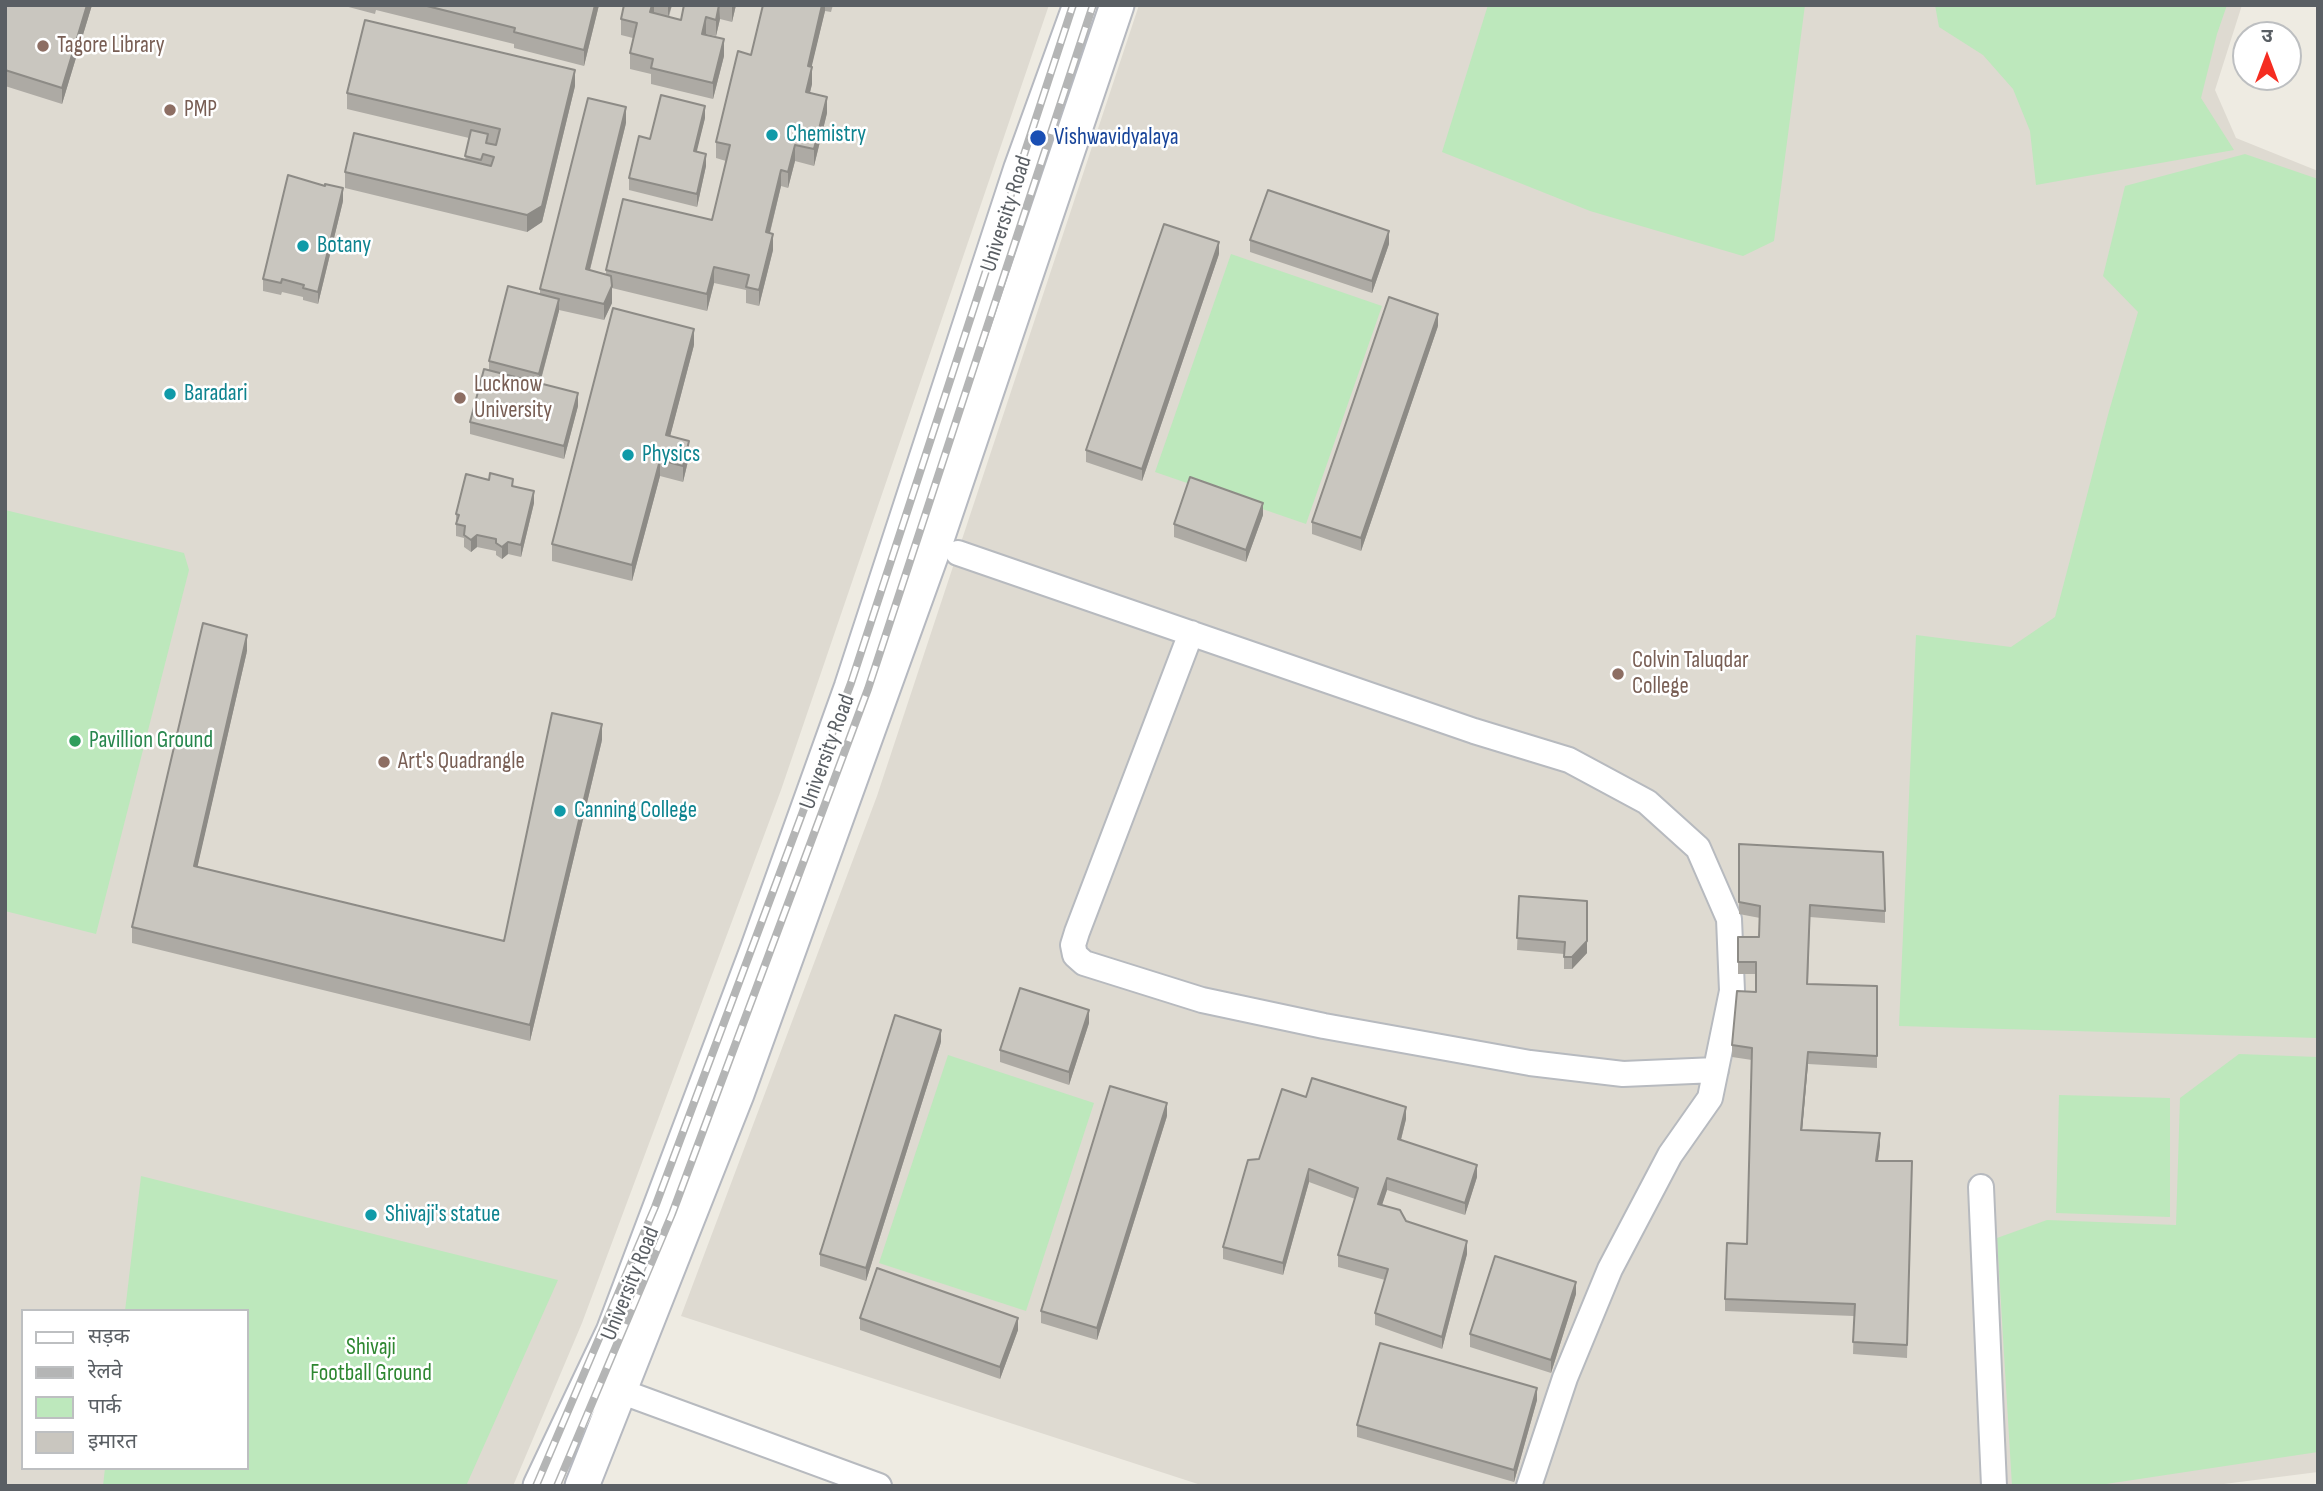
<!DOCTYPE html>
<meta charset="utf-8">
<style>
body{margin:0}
#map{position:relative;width:2323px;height:1491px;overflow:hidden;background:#eeebe2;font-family:"Sofia Sans Condensed","Noto Sans Devanagari",sans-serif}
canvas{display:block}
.frame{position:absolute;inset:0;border:7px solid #5a5f64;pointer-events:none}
.legend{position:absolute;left:21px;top:1309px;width:228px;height:161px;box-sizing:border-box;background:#fff;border:2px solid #bdbfc1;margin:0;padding:9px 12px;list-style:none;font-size:21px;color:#5a5f64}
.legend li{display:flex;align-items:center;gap:14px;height:35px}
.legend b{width:35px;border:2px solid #bdbfc1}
.north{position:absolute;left:2232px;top:21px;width:70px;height:70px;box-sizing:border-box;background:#fff;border:2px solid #bdbfc1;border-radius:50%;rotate:0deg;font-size:19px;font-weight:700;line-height:28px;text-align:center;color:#5a5f64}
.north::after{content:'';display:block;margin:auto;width:24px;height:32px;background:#f52d21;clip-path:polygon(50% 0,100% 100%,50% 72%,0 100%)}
</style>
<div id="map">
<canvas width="2323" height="1491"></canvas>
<div class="frame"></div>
<ul class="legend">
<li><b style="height:9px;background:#fff"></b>सड़क</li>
<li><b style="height:9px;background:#b4b5b5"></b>रेलवे</li>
<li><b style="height:19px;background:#bde8bc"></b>पार्क</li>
<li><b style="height:19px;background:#c9c6bf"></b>इमारत</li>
</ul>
<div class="north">उ</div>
</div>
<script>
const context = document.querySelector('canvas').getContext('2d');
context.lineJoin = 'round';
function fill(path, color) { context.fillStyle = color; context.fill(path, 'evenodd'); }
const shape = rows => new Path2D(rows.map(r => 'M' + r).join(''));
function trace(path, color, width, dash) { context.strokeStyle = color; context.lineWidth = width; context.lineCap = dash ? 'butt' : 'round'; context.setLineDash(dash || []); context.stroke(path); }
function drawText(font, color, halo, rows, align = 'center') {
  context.font = font + ' "Sofia Sans Condensed",sans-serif'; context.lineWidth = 5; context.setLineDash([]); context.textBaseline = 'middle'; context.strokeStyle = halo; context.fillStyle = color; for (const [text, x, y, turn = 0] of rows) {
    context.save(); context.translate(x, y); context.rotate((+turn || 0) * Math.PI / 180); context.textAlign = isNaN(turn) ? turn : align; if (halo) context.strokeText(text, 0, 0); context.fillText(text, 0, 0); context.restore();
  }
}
fill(shape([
 [5,5,1049,5,781,790,582,1323,513,1486,5,1486],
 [23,1311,247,1311,247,1468,23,1468],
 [1139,5,2242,5,2215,90,2236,138,2318,171,2318,1472,2208,1486,1204,1486,681,1316,877,796]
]), '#dedad1');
fill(shape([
 [1488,5,1805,5,1774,241,1743,256,1590,211,1442,152],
 [1935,5,2227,5,2217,34,2201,98,2234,150,2036,185,2030,131,2013,89,1983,55,1939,27],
 [2245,154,2318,179,2318,1038,1899,1026,1916,635,2011,647,2055,617,2109,411,2138,312,2103,276,2125,186],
 [1231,254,1382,306,1306,524,1155,472],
 [5,510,184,553,189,570,96,934,5,911],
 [2239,1054,2318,1057,2318,1452,2093,1486,2012,1486,1997,1238,2047,1220,2176,1225,2180,1098],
 [948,1055,1094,1103,1026,1311,879,1263],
 [2059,1095,2170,1098,2170,1217,2056,1213],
 [141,1176,558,1280,466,1486,103,1486,105,1468,247,1468,247,1311,125,1311]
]), '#bde8bc');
const minor = shape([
 [958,553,1474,731,1569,760,1647,802,1698,848,1729,919,1732,991,1710,1098,1670,1155,1610,1269,1565,1378,1529,1486],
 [1191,633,1077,932,1073,945,1075,955,1084,963,1202,1000,1324,1026,1530,1063,1623,1074,1716,1070],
 [1981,1187,1994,1486],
 [620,1391,879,1486]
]);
const secondary = shape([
 [540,1486,613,1332,757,950,851,688,1021,168,1080,5],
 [582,1486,737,1094,935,545,1117,5]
]);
trace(minor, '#b7babf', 28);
trace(secondary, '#b6b9c0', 37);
trace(minor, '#fff', 24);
trace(secondary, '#fff', 33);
const rail = shape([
 [536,1486,655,1207,851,683,1073,5],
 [557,1486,672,1214,868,689,1093,5]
]);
trace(rail, '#b4b5b5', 8);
trace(rail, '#fff', 5, [16]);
fill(shape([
 [5,5,92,5,62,104,5,86],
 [341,5,599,5,584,66,514,48,514,44,376,10,375,14],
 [624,5,672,5,669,17,681,20,684,5,736,5,732,22,720,19,716,36,706,34,706,35,724,56,713,99,651,84,651,74,630,69,630,53,633,38,621,35,621,19],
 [763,5,833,5,831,12,825,11,811,67,812,84,810,93,827,113,814,166,795,161,788,188,781,186,770,233,773,250,759,306,746,303,746,290,714,283,707,311,612,288,612,303,604,320,559,310,540,384,578,406,564,459,470,434,470,422,489,371,489,361,540,294,540,289,626,123,590,270,606,274,606,270,712,220,726,161,716,158,716,142,751,55],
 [575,86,542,222,527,232,345,188,345,172,465,160,469,138,347,109,347,93],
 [705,118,696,152,706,166,697,207,629,190,629,178,650,139],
 [343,201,318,304,303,300,303,297,282,292,281,295,263,291,263,279],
 [1250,240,1389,244,1372,293,1250,252],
 [1219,254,1142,481,1086,462,1086,450],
 [1438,326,1361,551,1312,534,1312,522],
 [694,345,670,436,689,457,683,482,660,476,632,581,552,561,552,544],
 [489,480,513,486,534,503,521,557,508,554,502,559,496,555,496,551,477,547,471,552,464,547,464,538,456,536,456,514],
 [1263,515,1246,562,1174,537,1174,524],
 [247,651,197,867,504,941,602,740,530,1041,132,943,132,927],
 [1739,844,1885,911,1885,923,1810,917,1808,984,1877,986,1877,1068,1808,1064,1802,1130,1880,1145,1878,1161,1912,1161,1907,1358,1853,1354,1854,1316,1725,1311,1725,1299,1747,1244,1752,1060,1732,1057,1732,1045,1756,992,1756,974,1738,974,1738,937,1759,937,1760,918,1739,914],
 [1519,896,1587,953,1572,969,1564,969,1564,954,1517,950],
 [1089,1023,1069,1085,1000,1062,1000,1050],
 [941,1042,866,1281,820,1266,820,1254],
 [1306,1097,1406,1119,1401,1140,1477,1177,1465,1215,1387,1190,1382,1205,1406,1221,1467,1254,1442,1349,1375,1325,1375,1313,1385,1280,1338,1267,1338,1255,1355,1199,1309,1182,1283,1275,1223,1259,1223,1247,1259,1159],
 [1167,1116,1097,1340,1041,1323,1041,1311],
 [1576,1294,1551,1373,1470,1347,1470,1334],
 [860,1318,1018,1330,1000,1379,860,1330],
 [1537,1400,1514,1482,1357,1437,1357,1425]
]), '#adaaa4');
fill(shape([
 [87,5,92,5,62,104,62,88],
 [595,5,599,5,584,66,584,50],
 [652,5,654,5,654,14,650,12],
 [668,5,672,5,668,17],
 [719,5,720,19,716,36,716,20],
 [732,5,736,5,732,22],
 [822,5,825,5,825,11,808,82,808,66],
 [706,17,706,34,702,50,702,34],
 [724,39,724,56,713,99,713,83],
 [812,67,812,84,806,108,806,92],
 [575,70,575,86,542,222,527,232,527,215],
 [827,97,827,113,814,166,814,149],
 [705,106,705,118,694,163,694,151],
 [626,107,626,123,586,285,586,269],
 [795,145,795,161,788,188,788,172],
 [706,154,706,166,697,207,697,194],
 [781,170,781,186,766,248,766,232],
 [343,188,343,201,318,304,318,292],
 [1389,231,1389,244,1372,293,1372,281],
 [773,234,773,250,759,306,759,290],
 [1219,242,1219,254,1142,481,1142,469],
 [714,267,714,283,707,311,707,294],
 [612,286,612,303,604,320,604,304],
 [559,299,559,311,539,386,539,374],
 [1438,314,1438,326,1361,551,1361,538],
 [694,329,694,345,666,452,666,435],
 [578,393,578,406,564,459,564,446],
 [689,441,689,457,683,482,683,466],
 [660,460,660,476,632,581,632,565],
 [534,491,534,503,521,557,521,545],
 [1263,503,1263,515,1246,562,1246,550],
 [477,535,477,547,471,552,471,540],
 [508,542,508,554,502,559,502,547],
 [247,635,247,651,194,882,194,866],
 [602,724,602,740,530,1041,530,1025],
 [1587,941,1587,953,1572,969,1572,957],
 [1089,1010,1089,1023,1069,1085,1069,1072],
 [941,1030,941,1042,866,1281,866,1268],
 [1808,1052,1808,1064,1801,1143,1801,1130],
 [1167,1103,1167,1116,1097,1340,1097,1328],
 [1406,1107,1406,1119,1398,1151,1398,1139],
 [1880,1133,1880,1145,1876,1173,1876,1161],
 [1477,1165,1477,1177,1465,1215,1465,1203],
 [1309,1169,1309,1182,1283,1275,1283,1263],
 [1387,1178,1387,1190,1378,1217,1378,1204],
 [1467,1241,1467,1254,1442,1349,1442,1337],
 [1576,1282,1576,1294,1551,1373,1551,1360],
 [1018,1318,1018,1330,1000,1379,1000,1367],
 [1537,1388,1537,1400,1514,1482,1514,1470]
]), '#8d8b86');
const building = shape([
 [5,5,87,5,62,88,5,70,5,5],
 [423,5,595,5,584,50,514,32,515,28,423,5],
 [624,5,652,5,650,12,681,20,684,5,719,5,716,20,706,17,702,34,724,39,713,83,651,68,653,59,630,53,637,23,621,19,624,5],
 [763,5,822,5,808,66,812,67,806,92,827,97,814,149,795,145,788,172,781,170,766,232,773,234,759,290,746,287,749,275,714,267,707,294,606,270,623,199,712,220,730,145,716,142,738,51,751,55,763,5],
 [365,20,575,70,542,206,527,215,345,172,354,133,491,166,494,157,483,154,481,160,465,156,471,130,488,134,486,143,496,145,500,129,347,93,365,20],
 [661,95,705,106,694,151,706,154,697,194,629,178,639,136,650,139,661,95],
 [588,98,626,107,586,269,611,276,612,286,604,304,540,289,588,98],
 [288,175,325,186,325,184,343,188,318,292,303,288,304,285,282,279,281,283,263,279,288,175],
 [1268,190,1389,231,1372,281,1250,240,1268,190],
 [1164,224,1219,242,1142,469,1086,450,1164,224],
 [508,286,559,299,539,374,489,361,508,286],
 [1389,297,1438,314,1361,538,1312,522,1389,297],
 [613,308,694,329,666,435,689,441,683,466,660,460,632,565,552,544,613,308],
 [484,369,578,393,564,446,470,422,484,369],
 [490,473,513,479,512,486,534,491,521,545,508,542,502,547,496,543,496,539,477,535,471,540,464,535,465,526,456,524,459,515,456,514,466,474,489,480,490,473],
 [1190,477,1263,503,1246,550,1174,524,1190,477],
 [203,623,247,635,194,866,504,941,552,713,602,724,530,1025,132,927,203,623],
 [1739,844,1883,852,1885,911,1810,905,1807,984,1877,986,1877,1056,1808,1052,1801,1130,1880,1133,1876,1161,1912,1161,1907,1345,1853,1342,1855,1304,1725,1299,1727,1243,1747,1244,1752,1048,1732,1045,1737,991,1756,992,1756,962,1738,962,1738,937,1759,937,1760,906,1739,902,1739,844],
 [1519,896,1587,901,1587,941,1572,957,1564,957,1565,942,1517,938,1519,896],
 [1020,988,1089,1010,1069,1072,1000,1050,1020,988],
 [895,1015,941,1030,866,1268,820,1254,895,1015],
 [1312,1078,1406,1107,1398,1139,1477,1165,1465,1203,1387,1178,1378,1204,1400,1210,1406,1221,1467,1241,1442,1337,1375,1313,1388,1269,1338,1255,1358,1188,1309,1169,1283,1263,1223,1247,1248,1160,1259,1159,1282,1089,1306,1097,1312,1078],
 [1110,1086,1167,1103,1097,1328,1041,1311,1110,1086],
 [1495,1256,1576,1282,1551,1360,1470,1334,1495,1256],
 [877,1268,1018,1318,1000,1367,860,1318,877,1268],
 [1380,1343,1537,1388,1514,1470,1357,1425,1380,1343]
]);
fill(building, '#c9c6bf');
trace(building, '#8d8b86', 2);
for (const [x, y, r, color] of [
 [43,46,7,"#8d6e63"],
 [170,110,7,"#8d6e63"],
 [772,135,7,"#0f9aa8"],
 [1038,138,9,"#1a4fb4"],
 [303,246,7,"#0f9aa8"],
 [170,394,7,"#0f9aa8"],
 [460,398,7,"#8d6e63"],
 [628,455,7,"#0f9aa8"],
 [1618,674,7,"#8d6e63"],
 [75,741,7,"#2e9e5b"],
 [384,762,7,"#8d6e63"],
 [560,811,7,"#0f9aa8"],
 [371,1215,7,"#0f9aa8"]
]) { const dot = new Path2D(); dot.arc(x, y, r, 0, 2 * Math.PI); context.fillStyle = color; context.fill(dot); trace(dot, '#fff', 2.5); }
drawText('23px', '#785e54', '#fff', [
 ["Tagore Library",57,46],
 ["PMP",184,110],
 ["Lucknow",474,385],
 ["University",474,411],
 ["Colvin Taluqdar",1632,661],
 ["College",1632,687],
 ["Art's Quadrangle",398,762]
], 'left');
drawText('23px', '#0d838f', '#fff', [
 ["Chemistry",786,135],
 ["Botany",317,246],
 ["Baradari",184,394],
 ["Physics",642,455],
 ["Canning College",574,811],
 ["Shivaji's statue",385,1215]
], 'left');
drawText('23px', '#164399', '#fff', [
 ["Vishwavidyalaya",1054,138]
], 'left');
drawText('23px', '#5a5f64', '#fff', [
 ["University Road",1007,214,-72],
 ["University Road",828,752,-70],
 ["University Road",631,1284,-68]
]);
drawText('23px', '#27864d', '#fff', [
 ["Pavillion Ground",89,741]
], 'left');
drawText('23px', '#2e8731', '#fff', [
 ["Shivaji",371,1348],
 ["Football Ground",371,1374]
]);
</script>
